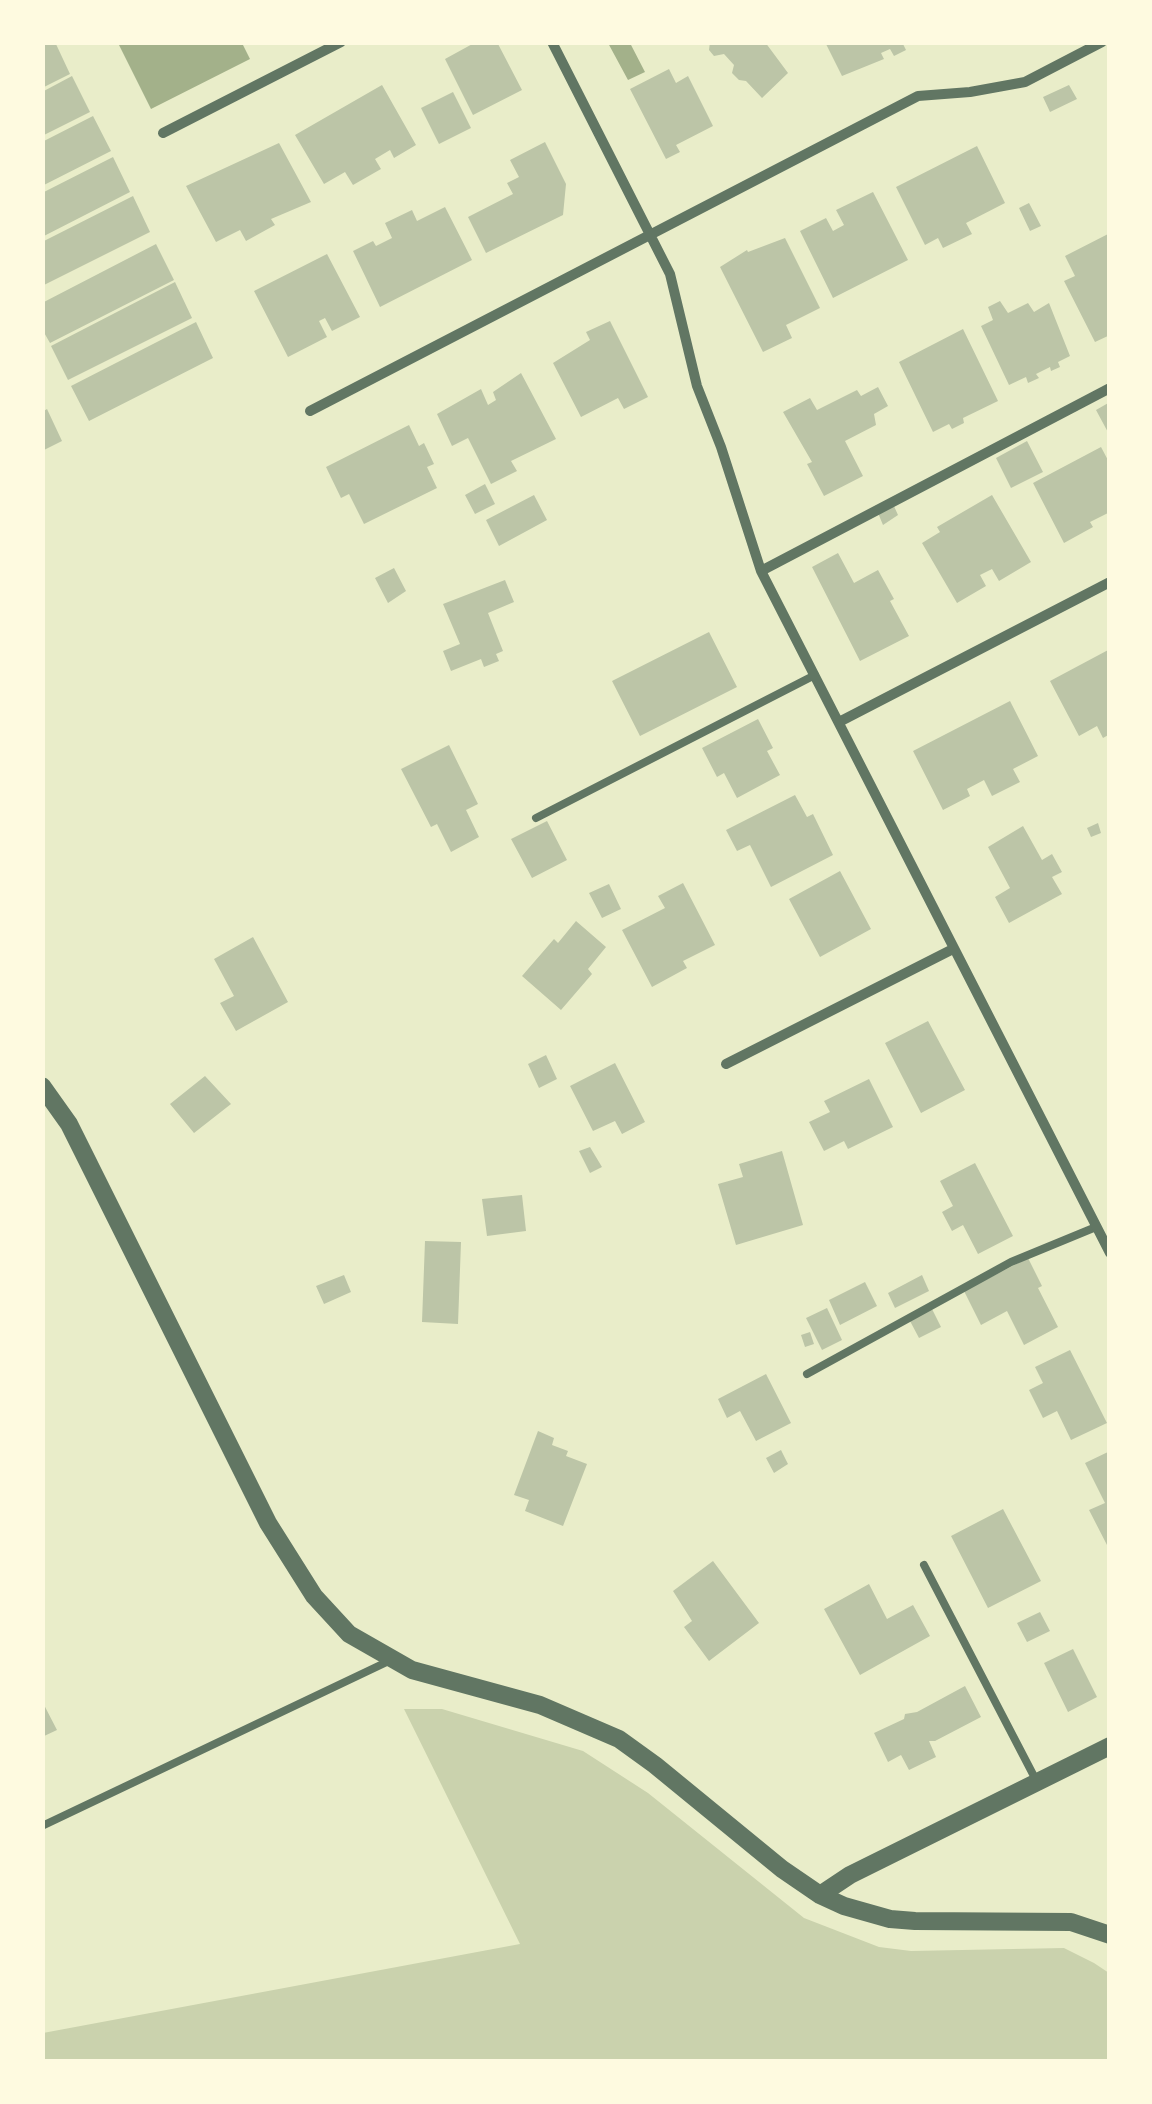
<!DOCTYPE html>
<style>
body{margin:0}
#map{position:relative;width:1152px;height:2104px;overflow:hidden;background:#e9edc9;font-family:"Alegreya Sans",sans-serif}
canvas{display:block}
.frame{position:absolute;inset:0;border:45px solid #fefae0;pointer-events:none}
</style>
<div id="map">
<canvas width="1152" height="2104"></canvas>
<div class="frame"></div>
</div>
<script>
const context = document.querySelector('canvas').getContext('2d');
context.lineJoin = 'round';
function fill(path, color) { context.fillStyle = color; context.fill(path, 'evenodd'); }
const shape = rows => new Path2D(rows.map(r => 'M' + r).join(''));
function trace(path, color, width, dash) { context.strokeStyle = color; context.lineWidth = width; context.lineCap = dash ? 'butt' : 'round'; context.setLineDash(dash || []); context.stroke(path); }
fill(shape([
 [404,1709,442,1709,583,1751,648,1793,804,1918,879,1947,911,1951,1064,1948,1094,1963,1109,1973,1109,2061,43,2061,43,2033,520,1944]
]), '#cad2ad');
fill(shape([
 [118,43,242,43,250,59,151,109],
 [608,43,630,43,645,72,628,80]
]), '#a3b18a');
fill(shape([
 [55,42,70,74,42,88,42,44],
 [476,42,497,42,522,90,473,115,445,59],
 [710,42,765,42,788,73,762,98,746,81,739,80,732,73,734,65,724,54,714,56,709,50],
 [825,42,902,42,906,50,894,56,890,49,881,53,884,59,842,76],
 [669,69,676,83,688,76,713,126,676,145,680,152,666,159,630,89],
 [72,76,90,112,42,136,42,92],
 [382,85,416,145,394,158,390,150,375,159,381,169,353,185,345,172,324,184,295,135],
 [1069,85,1077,99,1050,112,1043,97],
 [453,92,471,128,439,144,421,108],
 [93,116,111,151,42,186,42,142],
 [545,142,566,184,563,215,486,253,468,217,513,194,507,183,519,177,510,160],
 [279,143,311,202,271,219,275,225,246,241,240,230,216,242,186,186],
 [977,146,1005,203,966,223,972,234,943,248,938,238,925,245,896,187],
 [113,157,130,192,42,237,42,193],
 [873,192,908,260,833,298,800,231,826,218,833,231,844,225,836,210],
 [133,196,150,232,42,286,42,242],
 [1029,203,1041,226,1030,231,1019,208],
 [445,207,472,260,380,307,353,251,373,241,376,246,392,238,385,223,412,210,417,221],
 [1110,233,1110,335,1095,342,1064,281,1075,276,1065,256],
 [785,238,820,308,786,325,792,338,763,352,720,267,747,250,748,252],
 [156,244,174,280,50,343,42,329,42,303],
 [327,254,360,317,332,331,325,318,319,321,327,337,288,357,254,291],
 [175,282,192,318,68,380,51,346],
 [1000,301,1008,313,1028,303,1034,312,1049,303,1070,356,1058,362,1060,367,1051,371,1050,367,1036,374,1039,378,1028,383,1026,377,1009,385,981,326,993,320,988,307],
 [610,321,648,397,624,409,618,398,581,417,553,363,590,340,586,332],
 [196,322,213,358,89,421,71,386],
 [963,329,998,401,963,418,964,423,952,429,949,424,933,432,899,362],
 [521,373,556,439,511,461,517,471,491,484,468,438,452,446,437,414,481,389,488,405,496,400,493,392],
 [878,387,888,406,874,414,876,425,845,441,863,476,824,496,807,464,812,462,783,412,810,398,817,410,857,390,861,396],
 [1110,402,1110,436,1096,410],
 [47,409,62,441,42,451,42,412],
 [409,425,419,446,424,443,434,464,427,467,437,488,364,524,349,494,341,498,326,467],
 [1027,441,1043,472,1011,488,996,458],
 [1101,447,1110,464,1110,512,1090,522,1093,527,1064,543,1033,483],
 [485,484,495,504,475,514,465,495],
 [534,495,547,520,499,546,486,520],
 [992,495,1031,562,999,581,992,569,980,575,986,586,957,603,922,543,940,532,937,527],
 [893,504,898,515,883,525,878,513],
 [838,553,854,583,878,570,894,599,890,601,909,636,860,661,812,567],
 [394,568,406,591,388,603,375,578],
 [505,580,514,602,488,613,503,651,496,654,499,661,484,667,481,659,451,671,443,651,460,644,443,604],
 [709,632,737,687,640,736,612,681],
 [1110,649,1110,734,1103,738,1097,726,1079,736,1050,681],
 [1010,701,1038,756,1013,769,1020,782,992,796,984,780,967,789,970,796,943,810,913,751],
 [758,719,773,748,767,751,780,775,737,798,724,773,717,777,702,748],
 [449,745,478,804,466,810,479,837,451,852,437,824,431,827,401,769],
 [795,795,807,817,813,814,833,855,771,887,750,845,737,851,726,830],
 [547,821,567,860,532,878,511,839],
 [1098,823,1101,833,1091,837,1087,828],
 [1023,826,1042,860,1052,854,1062,872,1052,877,1062,894,1009,923,995,897,1010,888,988,847],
 [840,871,871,929,820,957,789,899],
 [683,883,715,945,683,961,687,968,652,987,622,930,665,908,658,896],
 [609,884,621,909,602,918,589,893],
 [576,921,606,947,588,969,592,974,561,1010,522,976,554,939,558,943],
 [253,937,288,1002,236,1031,220,1003,234,996,214,959],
 [928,1021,965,1090,921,1113,885,1043],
 [546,1055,557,1079,539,1088,528,1064],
 [615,1063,645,1122,622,1134,615,1121,593,1131,570,1086],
 [205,1076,231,1104,194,1133,170,1104],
 [869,1079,893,1127,848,1149,844,1141,824,1151,809,1122,830,1112,824,1101],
 [590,1147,602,1167,590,1173,579,1151],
 [782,1151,803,1225,736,1245,718,1184,743,1177,739,1164],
 [975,1163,1013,1236,978,1254,963,1225,952,1231,942,1212,953,1206,940,1181],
 [522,1195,526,1231,487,1236,482,1199],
 [425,1241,461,1242,458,1324,422,1322],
 [1028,1258,1042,1286,1038,1288,1058,1327,1024,1345,1007,1311,981,1325,964,1291],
 [344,1275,351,1292,324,1304,316,1286],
 [922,1275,929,1291,895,1308,888,1293],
 [865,1282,877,1306,840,1325,829,1300],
 [827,1308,842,1340,822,1350,806,1318],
 [932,1309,941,1327,919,1338,910,1321],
 [810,1332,814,1344,805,1347,801,1335],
 [1070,1350,1107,1423,1071,1440,1057,1411,1043,1418,1029,1390,1043,1383,1035,1367],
 [766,1374,791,1423,756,1441,740,1411,727,1418,718,1399],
 [538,1431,554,1438,552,1445,568,1451,566,1456,587,1464,563,1526,525,1511,529,1500,514,1495],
 [781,1450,788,1464,774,1473,766,1458],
 [1110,1451,1110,1544,1107,1545,1089,1510,1105,1503,1085,1463],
 [1003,1509,1041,1581,988,1608,951,1536],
 [713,1561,759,1623,709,1661,684,1627,692,1621,673,1591],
 [869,1584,887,1619,913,1605,930,1636,860,1675,824,1609],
 [1040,1612,1050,1631,1027,1642,1017,1623],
 [1073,1649,1097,1697,1068,1712,1044,1663],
 [965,1686,981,1717,935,1741,929,1741,936,1757,909,1770,901,1755,888,1762,874,1733,904,1719,905,1714,917,1712],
 [42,1701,57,1730,42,1737]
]), '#bcc5a7');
trace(shape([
 [536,818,815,675],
 [807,1374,1011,1262,1096,1227],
 [924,1565,1037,1782],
 [42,1826,391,1660]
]), '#617663', 8);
trace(shape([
 [552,42,670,274,697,386,721,447,761,571,1110,1253],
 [163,133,341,42],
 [310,411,918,96,970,92,1025,82,1102,42],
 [761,571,1110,388],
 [839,722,1110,582],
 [726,1064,953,949]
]), '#617663', 10);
trace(shape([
 [42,1086,69,1124,268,1523,314,1596,349,1634,412,1670,540,1705,619,1739,655,1765,782,1869,820,1895,844,1906,890,1919,915,1921,1071,1922,1110,1935],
 [820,1895,850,1875,1110,1746]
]), '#617663', 18);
</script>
